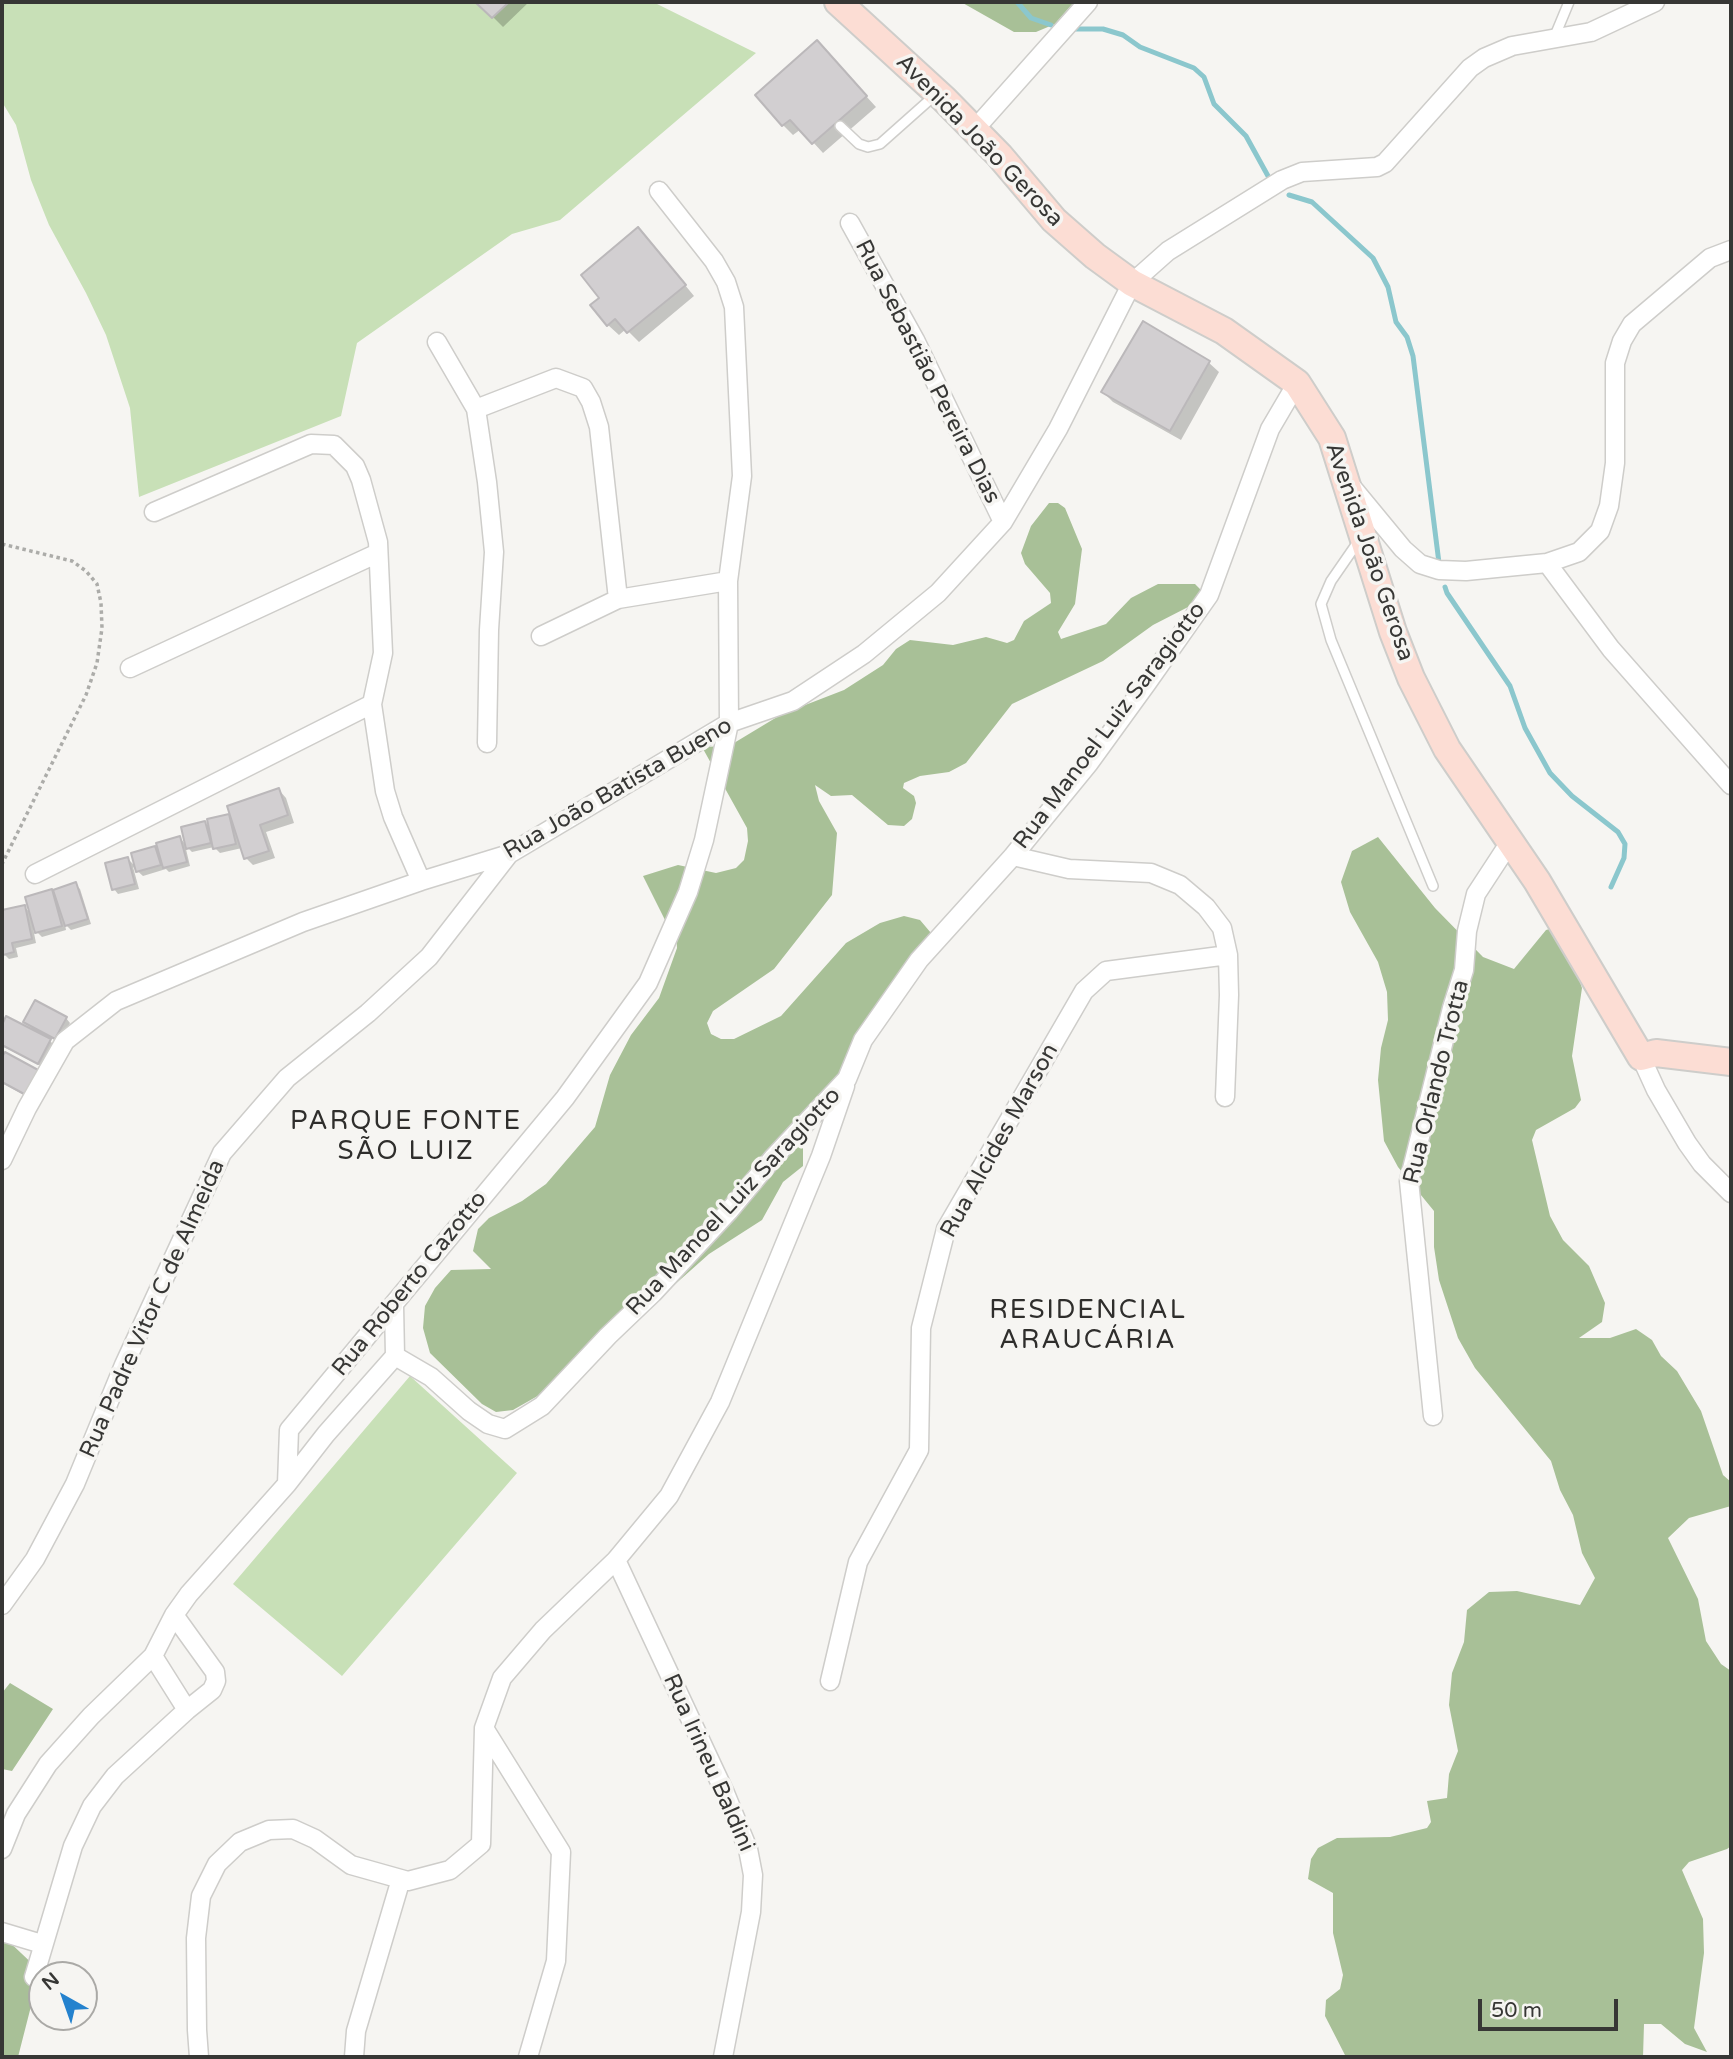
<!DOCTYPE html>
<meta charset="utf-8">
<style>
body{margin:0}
#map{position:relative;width:1733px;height:2059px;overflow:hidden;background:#f6f5f2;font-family:"Varela Round",sans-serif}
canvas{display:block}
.frame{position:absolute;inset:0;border:4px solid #373735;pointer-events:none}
.north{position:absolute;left:28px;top:1961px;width:70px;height:70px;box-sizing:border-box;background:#f6f5f2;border:2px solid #aaa9a6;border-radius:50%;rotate:320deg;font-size:19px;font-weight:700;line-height:28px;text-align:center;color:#373735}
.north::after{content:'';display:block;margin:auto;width:24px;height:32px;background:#2482ce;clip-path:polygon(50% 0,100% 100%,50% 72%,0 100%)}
.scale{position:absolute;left:1478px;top:1999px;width:140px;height:32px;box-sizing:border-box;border:4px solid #373735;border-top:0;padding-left:9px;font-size:21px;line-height:24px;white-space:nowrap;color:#373735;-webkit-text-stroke:5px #f6f5f2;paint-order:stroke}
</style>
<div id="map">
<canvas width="1733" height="2059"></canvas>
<div class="frame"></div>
<div class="north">N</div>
<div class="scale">50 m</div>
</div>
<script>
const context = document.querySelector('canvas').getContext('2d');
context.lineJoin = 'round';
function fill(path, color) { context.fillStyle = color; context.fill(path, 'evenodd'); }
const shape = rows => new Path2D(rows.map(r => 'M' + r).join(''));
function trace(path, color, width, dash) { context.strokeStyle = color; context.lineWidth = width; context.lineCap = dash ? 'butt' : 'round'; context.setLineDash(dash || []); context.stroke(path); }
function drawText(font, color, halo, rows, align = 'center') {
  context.font = font + ' "Varela Round",sans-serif'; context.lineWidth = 7; context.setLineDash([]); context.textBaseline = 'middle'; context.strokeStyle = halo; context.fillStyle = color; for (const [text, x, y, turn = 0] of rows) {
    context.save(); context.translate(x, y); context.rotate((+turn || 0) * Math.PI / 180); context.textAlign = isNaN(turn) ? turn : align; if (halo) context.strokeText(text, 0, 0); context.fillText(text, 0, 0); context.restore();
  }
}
fill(shape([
 [2,2,653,2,756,53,560,220,512,234,357,343,341,416,139,497,130,408,106,335,86,293,49,225,31,180,16,125,2,102],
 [410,1376,517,1473,342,1676,233,1584]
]), '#c8e0b7');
fill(shape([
 [961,2,1074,2,1055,24,1036,32,1014,32],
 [1049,503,1058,503,1065,508,1082,549,1075,604,1058,632,1061,639,1106,624,1131,598,1158,584,1195,584,1200,589,1200,597,1192,605,1153,625,1103,661,1012,704,966,763,949,772,920,776,904,783,903,788,914,796,916,803,912,819,904,826,888,825,852,795,831,796,815,785,819,801,837,833,832,895,774,969,713,1011,707,1023,711,1034,721,1039,734,1039,781,1016,846,943,880,923,904,916,920,920,931,933,928,951,809,1122,803,1140,803,1166,783,1182,762,1220,709,1254,571,1377,513,1410,496,1412,482,1404,430,1353,423,1328,425,1306,435,1288,451,1270,491,1269,473,1251,478,1229,489,1218,522,1201,546,1184,595,1127,610,1075,631,1035,659,998,677,948,676,931,665,920,643,876,678,865,716,873,736,868,744,860,748,841,747,828,702,747,729,746,782,714,844,690,883,665,896,649,910,640,953,645,986,637,1007,643,1014,640,1024,621,1051,603,1050,593,1025,564,1021,553,1031,526],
 [1378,837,1435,908,1483,957,1514,969,1546,930,1556,927,1564,934,1582,988,1572,1056,1581,1100,1575,1108,1536,1130,1532,1140,1550,1216,1563,1240,1589,1266,1605,1303,1602,1322,1579,1338,1610,1338,1636,1329,1652,1340,1661,1356,1677,1371,1701,1411,1723,1475,1731,1482,1731,1506,1689,1518,1668,1538,1698,1599,1706,1641,1721,1664,1731,1671,1731,1846,1727,1849,1689,1862,1682,1870,1703,1919,1704,1953,1694,2028,1707,2052,1685,2044,1661,2024,1644,2024,1643,2057,1346,2057,1325,2016,1326,2000,1340,1989,1343,1975,1333,1933,1333,1893,1308,1879,1311,1859,1318,1848,1337,1838,1390,1837,1427,1828,1431,1822,1427,1801,1447,1798,1449,1774,1458,1751,1449,1705,1452,1673,1464,1642,1467,1610,1489,1592,1517,1591,1580,1605,1595,1578,1582,1553,1573,1515,1560,1490,1551,1461,1475,1368,1458,1338,1439,1280,1434,1247,1434,1211,1398,1167,1384,1141,1378,1080,1381,1048,1388,1020,1387,992,1378,962,1350,912,1341,882,1352,851],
 [10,1683,53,1709,12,1771,2,1769,2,1693],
 [2,1935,40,1971,18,2057,2,2057]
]), '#a8c097');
fill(shape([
 [478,2,529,2,503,27],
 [827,53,876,107,823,153,801,129,793,135,783,125],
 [648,240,694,296,639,342,626,329,619,335,608,325,602,298],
 [1208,362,1219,372,1181,440,1113,402,1103,392],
 [279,790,286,798,294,823,266,832,275,858,253,865,246,858,242,848,220,853,214,847,192,852,185,845,190,866,169,872,166,869,143,876,133,867,139,889,118,894,114,889,128,859,137,868,155,848,161,854,180,838,187,846,205,823,211,829,229,816,234,821],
 [75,884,80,889,91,924,71,930,65,924,66,930,42,937,33,928,36,943,16,948,18,957,9,959,4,954,2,943,2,912,24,907,32,914,27,898],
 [66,1018,70,1023,60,1043,25,1022],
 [7,1019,47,1038,55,1046,43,1067,2,1046,2,1029],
 [5,1054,31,1099,2,1083,2,1060]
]), '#0003');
trace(shape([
 [1017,2,1031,18,1051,25],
 [1076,29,1103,29,1123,35,1140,47,1194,68,1204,77,1214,104,1246,136,1268,176],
 [1289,195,1312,202,1373,258,1388,287,1396,322,1407,337,1413,356,1439,563],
 [1445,587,1447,593,1510,686,1525,728,1550,773,1572,796,1618,832,1625,844,1624,858,1611,887]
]), '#8bc7cd', 5);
const building = shape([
 [475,2,509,2,492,18,475,2],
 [817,40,867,96,812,144,790,120,782,126,755,95,817,40],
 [638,227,686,285,627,333,615,319,607,326,590,305,599,298,581,275,638,227],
 [1143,321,1210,361,1170,431,1101,392,1143,321],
 [279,788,288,815,260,825,269,851,244,859,227,806,279,788],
 [229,814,236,844,213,849,207,819,229,814],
 [205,821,211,843,186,849,181,827,205,821],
 [180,836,187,862,163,868,156,843,180,836],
 [155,846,161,865,136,872,131,853,155,846],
 [128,857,135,884,112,890,105,863,128,857],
 [76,882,88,919,65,926,53,890,76,882],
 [52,889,62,926,35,933,25,897,52,889],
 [25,905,32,939,12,943,14,952,3,955,2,910,25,905],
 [35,1000,67,1017,55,1039,23,1022,35,1000],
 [6,1016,51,1039,38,1064,2,1045,2,1025,6,1016],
 [5,1052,40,1071,26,1095,2,1082,2,1057,5,1052]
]);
fill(building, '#d2cfd1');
trace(building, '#bbb8ba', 2);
const service = shape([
 [1554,38,1569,2],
 [840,126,859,144,868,147,880,144,934,96],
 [1360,539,1331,581,1321,604,1331,640,1433,886]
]);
const minor = shape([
 [974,130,1088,2],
 [850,223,915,340,1003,522],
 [437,342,476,409,487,482,494,552,489,630,487,743],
 [476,409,556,378,583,388,591,402,599,427,618,599],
 [1351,486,1403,549,1420,564,1439,570,1466,571,1547,563,1579,552,1600,531,1609,506,1615,463,1615,363,1622,341,1632,324,1710,258,1731,250],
 [154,512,311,444,334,445,355,466,361,480,378,542,383,653,372,704,385,791,393,817,421,881],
 [1547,563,1611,649,1731,785],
 [541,636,618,599,728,581],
 [130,668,378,553],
 [1013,856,1069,869,1151,873,1180,885,1206,907,1222,928,1228,955,1229,995,1225,1097],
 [35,874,372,704],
 [1641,1057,1656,1090,1687,1143,1702,1164,1731,1193],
 [2,1160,27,1108,65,1041,116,1001,303,922,421,881,509,854,729,723,793,701,864,654,938,593,1003,522,1058,429,1132,283,1168,251,1282,180,1302,172,1377,167,1385,163,1470,68,1484,58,1512,46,1591,32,1655,2],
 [394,1305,395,1356],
 [1433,1416,1409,1181,1452,1008,1464,970,1467,931,1476,894,1510,842],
 [287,1484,326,1434,395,1356,431,1377,469,1411,488,1424,505,1429,542,1406,608,1336,653,1293,729,1211,773,1158,847,1079,863,1040,919,960,1013,856,1089,763,1147,683,1209,595,1270,429,1297,383],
 [616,1560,725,1793,748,1849,753,1875,751,1912,723,2057],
 [2,1605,35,1559,75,1484,124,1365,222,1153,287,1078,368,1013,429,957,509,854],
 [153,1656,187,1710],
 [830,1681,858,1562,919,1450,921,1328,946,1229,1084,991,1106,971,1228,955],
 [484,1728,561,1852,556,1961,528,2057],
 [2,1849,16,1814,48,1764,91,1716,153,1656,174,1615,189,1594,287,1484,289,1430,565,1098,648,983,688,892,704,840,729,723,728,581,742,476,734,307,726,282,714,261,659,191],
 [2,1932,42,1944],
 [34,1977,73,1846,92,1806,115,1776,187,1710,212,1690,216,1681,215,1672,174,1615],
 [199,2057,197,2030,196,1938,201,1896,217,1864,240,1842,269,1830,293,1829,315,1839,351,1865,408,1881,450,1870,481,1844,484,1728,502,1678,543,1630,616,1560,669,1496,720,1402,821,1156,845,1086],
 [354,2057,356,2031,401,1879]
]);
const secondary = shape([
 [838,2,944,99,999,155,1054,220,1095,256,1132,283,1224,331,1297,383,1332,438,1393,632,1411,678,1447,749,1537,881,1641,1057,1656,1053,1731,1062]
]);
trace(service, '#cecdca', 12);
trace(minor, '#cecdca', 21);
trace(secondary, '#cecdca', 30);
trace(shape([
 [2,544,72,561,86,571,97,584,101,603,102,628,97,663,86,695,2,864]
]), '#acaca9', 3.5, [3.5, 3.5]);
trace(service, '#fff', 9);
trace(minor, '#fff', 18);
trace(secondary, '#fcddd4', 26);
drawText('23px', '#373735', '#f6f5f2', [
 ["Avenida João Gerosa",979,141,46],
 ["Rua Sebastião Pereira Dias",927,372,63],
 ["Avenida João Gerosa",1369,552,71],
 ["Rua Manoel Luiz Saragiotto",1110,726,-53],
 ["Rua João Batista Bueno",618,789,-30],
 ["Rua Orlando Trotta",1437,1082,-76],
 ["Rua Alcides Marson",1000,1141,-61],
 ["Rua Manoel Luiz Saragiotto",734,1202,-47],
 ["Rua Roberto Cazotto",410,1284,-51],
 ["Rua Padre Vitor C de Almeida",153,1309,-66],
 ["Rua Irineu Baldini",708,1763,66]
]);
context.letterSpacing = '2px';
drawText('26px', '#2f2e2c', '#f6f5f2', [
 ["PARQUE FONTE",406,1122],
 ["SÃO LUIZ",406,1152],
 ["RESIDENCIAL",1088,1311],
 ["ARAUCÁRIA",1088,1341]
]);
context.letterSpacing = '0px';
</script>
